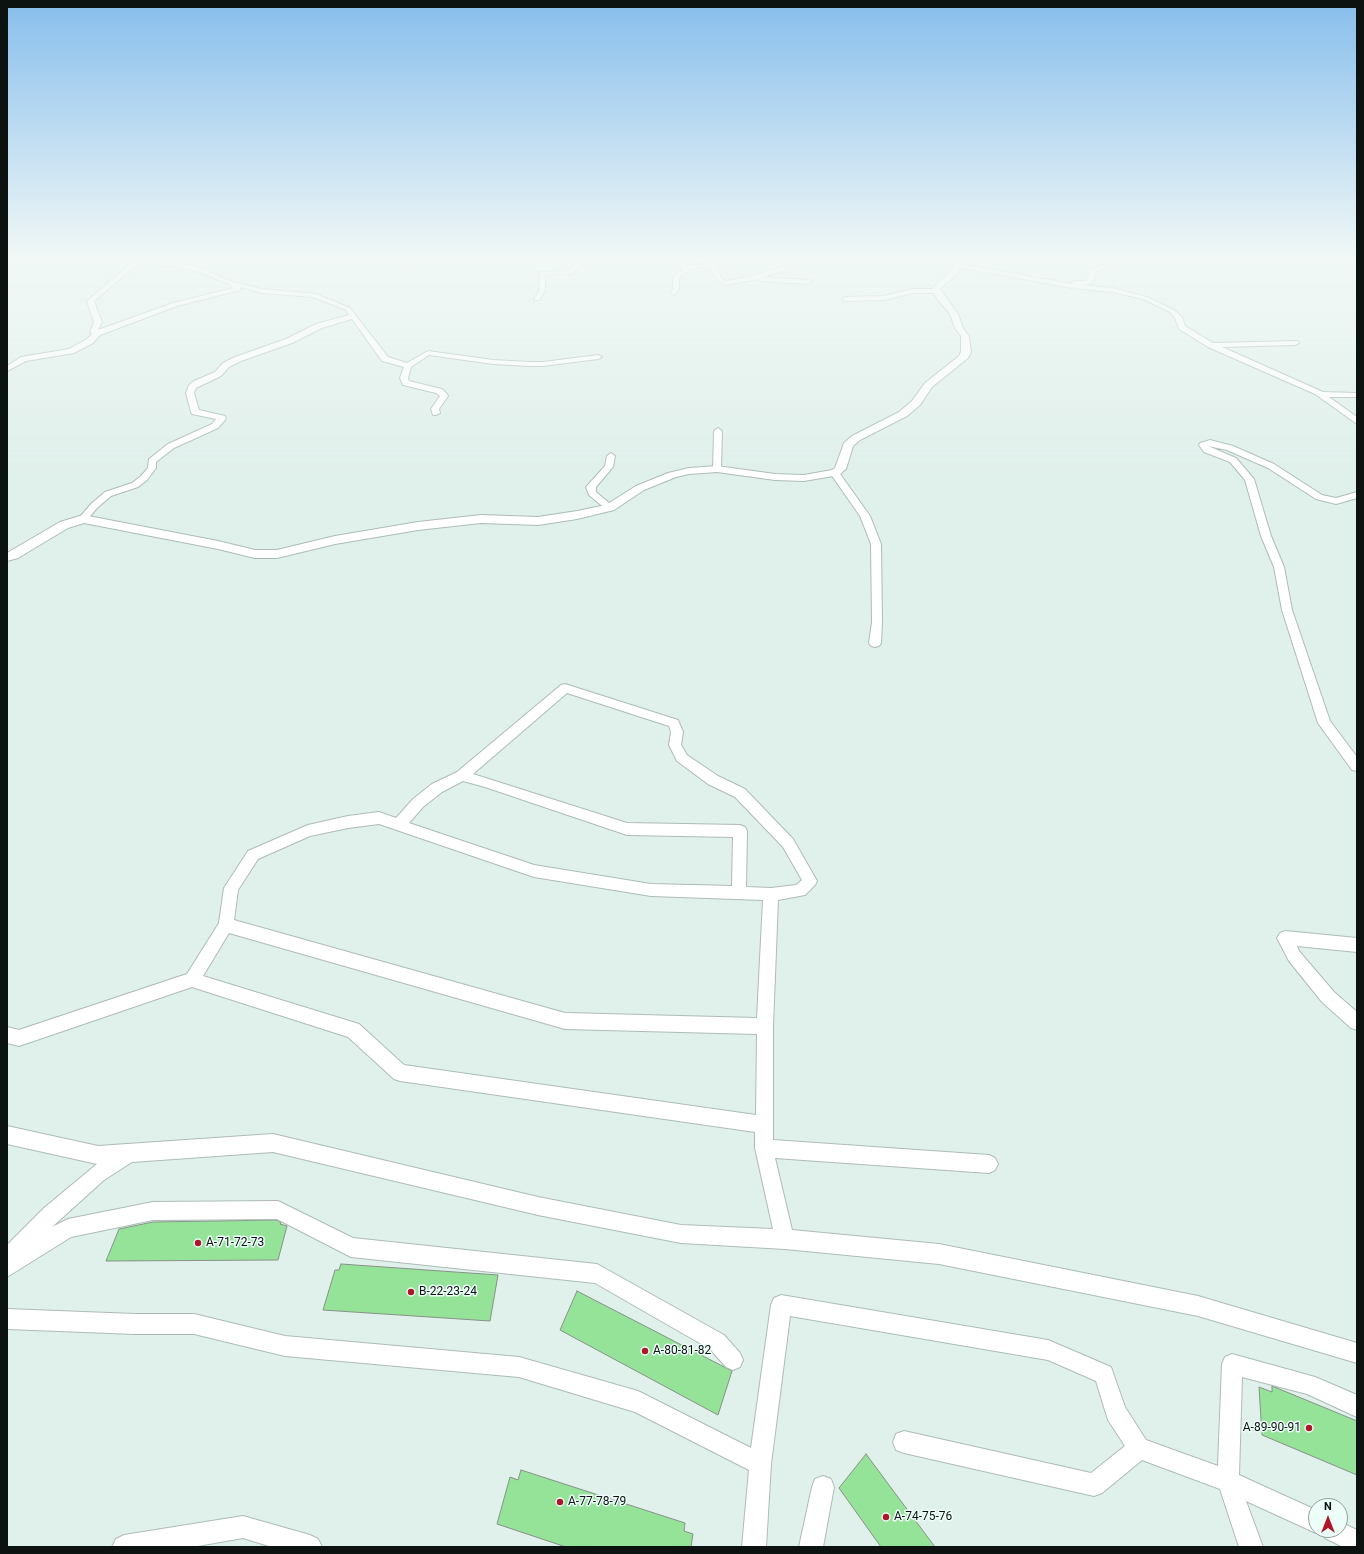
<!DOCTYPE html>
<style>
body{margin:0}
#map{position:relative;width:1364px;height:1554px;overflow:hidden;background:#e0f0eb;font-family:Roboto,sans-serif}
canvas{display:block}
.frame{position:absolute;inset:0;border:8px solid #0c1210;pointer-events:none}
.north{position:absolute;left:1308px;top:1498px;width:40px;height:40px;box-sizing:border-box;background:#edfef9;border:1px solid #93a09c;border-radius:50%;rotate:0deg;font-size:11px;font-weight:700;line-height:16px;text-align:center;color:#0c1210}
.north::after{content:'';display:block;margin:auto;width:14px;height:18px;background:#ac1829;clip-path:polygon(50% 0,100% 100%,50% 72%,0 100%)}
</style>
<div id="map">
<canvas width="1364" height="1554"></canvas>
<div class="frame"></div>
<div class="north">N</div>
</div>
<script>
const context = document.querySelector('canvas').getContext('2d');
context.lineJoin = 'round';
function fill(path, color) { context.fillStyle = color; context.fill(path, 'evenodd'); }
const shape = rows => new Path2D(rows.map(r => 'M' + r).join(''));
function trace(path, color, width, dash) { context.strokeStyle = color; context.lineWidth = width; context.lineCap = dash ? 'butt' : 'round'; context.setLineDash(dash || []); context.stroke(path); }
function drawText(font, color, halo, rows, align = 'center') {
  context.font = font + ' Roboto,sans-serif'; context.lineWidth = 3; context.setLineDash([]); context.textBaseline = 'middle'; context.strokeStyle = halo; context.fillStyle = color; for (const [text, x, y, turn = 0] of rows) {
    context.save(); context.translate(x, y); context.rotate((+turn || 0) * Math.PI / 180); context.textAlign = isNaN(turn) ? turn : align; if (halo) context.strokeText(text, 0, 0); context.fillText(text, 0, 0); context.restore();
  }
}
const building = shape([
 [277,1220,281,1223,280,1224,287,1226,278,1260,106,1261,119,1229,153,1222,277,1220],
 [341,1264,498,1275,490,1321,323,1310,335,1270,339,1270,341,1264],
 [577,1291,732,1371,718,1415,560,1330,577,1291],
 [1272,1386,1357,1421,1357,1475,1262,1435,1259,1387,1272,1392,1272,1386],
 [866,1454,935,1547,881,1547,839,1488,866,1454],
 [521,1470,685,1523,684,1531,693,1534,691,1547,566,1547,497,1524,510,1477,518,1480,521,1470]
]);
fill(building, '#95e399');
trace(building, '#879187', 1);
const minor = shape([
 [137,258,150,258,197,267,233,282,262,289,316,294,350,308,388,357,407,363,428,351,493,360,530,362,543,362,598,355,602,357,598,359,543,366,530,366,493,364,429,355,411,367,408,378,409,381,442,389,447,394,448,396,439,409,440,413,436,415,433,415,431,409,440,396,436,393,403,385,400,378,404,367,382,361,352,319,322,328,292,343,241,361,229,367,221,376,196,388,194,393,199,410,225,416,226,418,225,420,218,428,174,448,156,462,156,468,147,480,138,487,111,496,97,508,86,521,83,522,78,519,80,517,91,504,105,492,132,483,141,476,148,468,149,459,168,444,212,424,216,419,192,414,191,412,186,393,189,385,194,381,215,372,223,363,235,357,286,339,316,324,349,315,346,310,313,297,262,293,240,287,240,290,177,306,100,335,93,343,74,353,26,361,7,371,7,366,21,357,69,349,87,339,92,334,90,332,94,322,87,301,137,258],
 [144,259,151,263,194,270,229,284,233,288,173,303,98,330,102,322,94,301,144,259],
 [414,258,420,258,412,268,408,268,407,267,414,258],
 [582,258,589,258,572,274,545,275,545,291,539,300,535,300,534,299,539,291,540,272,568,271,582,258],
 [661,258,678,260,686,266,726,261,737,258,747,258,728,264,715,266,722,279,726,281,753,276,784,266,787,268,786,269,763,277,809,280,812,282,809,284,761,281,758,279,725,285,718,281,709,267,690,269,689,271,679,278,679,289,675,294,673,295,670,293,673,289,673,277,683,270,674,262,661,258],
 [808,258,818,258,810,261,808,260,808,258],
 [974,258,982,258,966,265,1072,284,1073,282,1075,281,1086,281,1090,270,1099,267,1113,258,1120,258,1103,269,1095,272,1094,280,1090,284,1082,285,1112,288,1147,297,1174,310,1182,317,1185,326,1213,343,1298,341,1299,343,1295,345,1222,347,1323,392,1357,393,1357,397,1329,397,1357,417,1357,424,1315,394,1208,347,1179,329,1175,318,1170,312,1143,299,1112,292,1072,288,957,267,954,265,974,258],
 [913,289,937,289,940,291,937,293,913,293,884,300,845,301,842,299,845,297,884,296,913,289],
 [718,428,722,431,721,469,717,472,713,469,714,431,718,428],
 [1210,440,1233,446,1274,464,1322,495,1336,498,1357,492,1357,498,1336,504,1316,499,1268,468,1227,450,1208,446,1236,458,1254,479,1271,536,1284,567,1292,610,1330,721,1357,757,1357,771,1352,770,1318,723,1282,610,1274,567,1261,536,1245,480,1230,462,1204,452,1199,445,1200,443,1210,440],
 [611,453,615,456,613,467,596,487,596,492,615,508,610,511,607,510,589,495,586,487,605,466,607,456,611,453],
 [835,470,838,471,870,516,881,544,882,622,881,643,879,646,875,647,871,646,869,643,872,622,871,544,860,516,830,473,835,470],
 [565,684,678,720,683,732,681,745,687,755,718,776,745,789,793,839,817,881,815,885,805,895,778,900,773,1026,773,1140,989,1155,995,1158,998,1164,995,1170,989,1173,775,1158,792,1230,939,1244,1198,1296,1357,1343,1357,1363,1198,1316,939,1264,785,1249,681,1243,538,1215,273,1152,132,1162,104,1180,52,1227,68,1219,153,1202,278,1201,353,1238,597,1264,724,1335,740,1353,743,1360,740,1367,733,1370,726,1367,710,1349,595,1283,351,1257,277,1219,153,1220,71,1237,7,1277,7,1245,44,1208,97,1164,7,1144,7,1126,98,1146,273,1134,538,1197,681,1225,773,1229,755,1148,755,1132,400,1081,394,1079,348,1037,192,987,19,1046,7,1043,7,1027,19,1030,187,974,219,923,224,888,248,851,308,825,348,816,379,812,396,818,413,799,432,784,457,772,561,685,565,684],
 [567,693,669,726,671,732,669,745,677,761,708,784,735,797,783,847,802,880,796,885,771,888,746,887,747,831,745,827,740,825,627,823,473,774,567,693],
 [463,781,485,787,627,835,733,837,732,886,651,884,534,865,409,823,423,807,442,792,463,781],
 [379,824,534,877,651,896,763,900,757,1018,565,1013,234,920,238,890,258,859,310,836,348,828,379,824],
 [229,933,565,1029,757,1034,756,1115,404,1065,359,1024,203,976,229,933],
 [1285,931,1357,938,1357,952,1297,946,1299,951,1334,992,1357,1012,1357,1030,1351,1028,1322,1002,1289,961,1277,938,1280,933,1285,931],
 [781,1295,1048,1340,1111,1367,1125,1407,1146,1440,1218,1466,1222,1364,1225,1357,1232,1354,1315,1377,1357,1395,1357,1417,1307,1394,1242,1377,1239,1475,1316,1510,1316,1530,1340,1530,1340,1522,1357,1530,1357,1547,1343,1547,1325,1538,1322,1531,1316,1533,1246,1501,1263,1547,1239,1547,1220,1489,1142,1460,1102,1493,1094,1496,904,1453,896,1450,893,1442,896,1434,904,1431,1091,1473,1125,1446,1108,1420,1096,1381,1048,1360,790,1316,771,1464,766,1547,742,1547,749,1470,635,1412,519,1377,285,1356,194,1334,135,1334,7,1329,7,1309,135,1314,194,1314,285,1336,519,1357,638,1391,751,1448,771,1305,774,1298,781,1295],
 [823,1476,831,1479,834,1487,823,1547,799,1547,812,1487,815,1479,823,1476],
 [243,1516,310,1535,318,1539,322,1547,272,1547,243,1538,192,1547,112,1547,116,1539,124,1535,243,1516]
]);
const tertiary = shape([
 [946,258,954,258,961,265,959,272,940,289,958,314,963,328,969,336,971,352,968,358,932,387,920,405,907,416,860,440,853,446,846,469,839,475,804,481,775,480,717,472,689,474,676,477,644,490,614,510,577,519,538,525,481,523,418,530,335,544,277,558,255,558,218,549,84,523,68,528,18,558,7,561,7,553,60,522,83,515,218,541,255,550,277,550,335,536,418,522,481,515,538,517,577,511,606,505,636,486,668,473,689,468,717,466,775,474,804,475,832,470,835,468,844,443,852,436,899,412,912,401,925,383,959,356,961,352,961,336,955,328,950,314,935,296,932,289,952,269,953,265,946,258]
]);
trace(minor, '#adbcb7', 2);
trace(tertiary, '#adbcb7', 2);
fill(minor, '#fff');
fill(tertiary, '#fff');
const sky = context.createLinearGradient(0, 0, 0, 476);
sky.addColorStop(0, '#87beec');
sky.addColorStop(0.54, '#f1f8f6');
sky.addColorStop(1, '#f1f8f600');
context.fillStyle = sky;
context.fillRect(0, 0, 1364, 476);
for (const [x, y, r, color] of [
 [198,1243,4,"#ac1829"],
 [411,1292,4,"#ac1829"],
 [645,1351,4,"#ac1829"],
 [1309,1428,4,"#ac1829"],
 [560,1502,4,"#ac1829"],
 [886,1517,4,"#ac1829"]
]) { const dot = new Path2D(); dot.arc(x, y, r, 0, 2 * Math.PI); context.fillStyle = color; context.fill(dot); trace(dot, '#edfef9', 1.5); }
drawText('12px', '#0c1210', '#edfef9', [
 ["A-71-72-73",206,1243],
 ["B-22-23-24",419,1292],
 ["A-80-81-82",653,1351],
 ["A-89-90-91",1301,1428,"right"],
 ["A-77-78-79",568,1502],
 ["A-74-75-76",894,1517]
], 'left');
</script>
